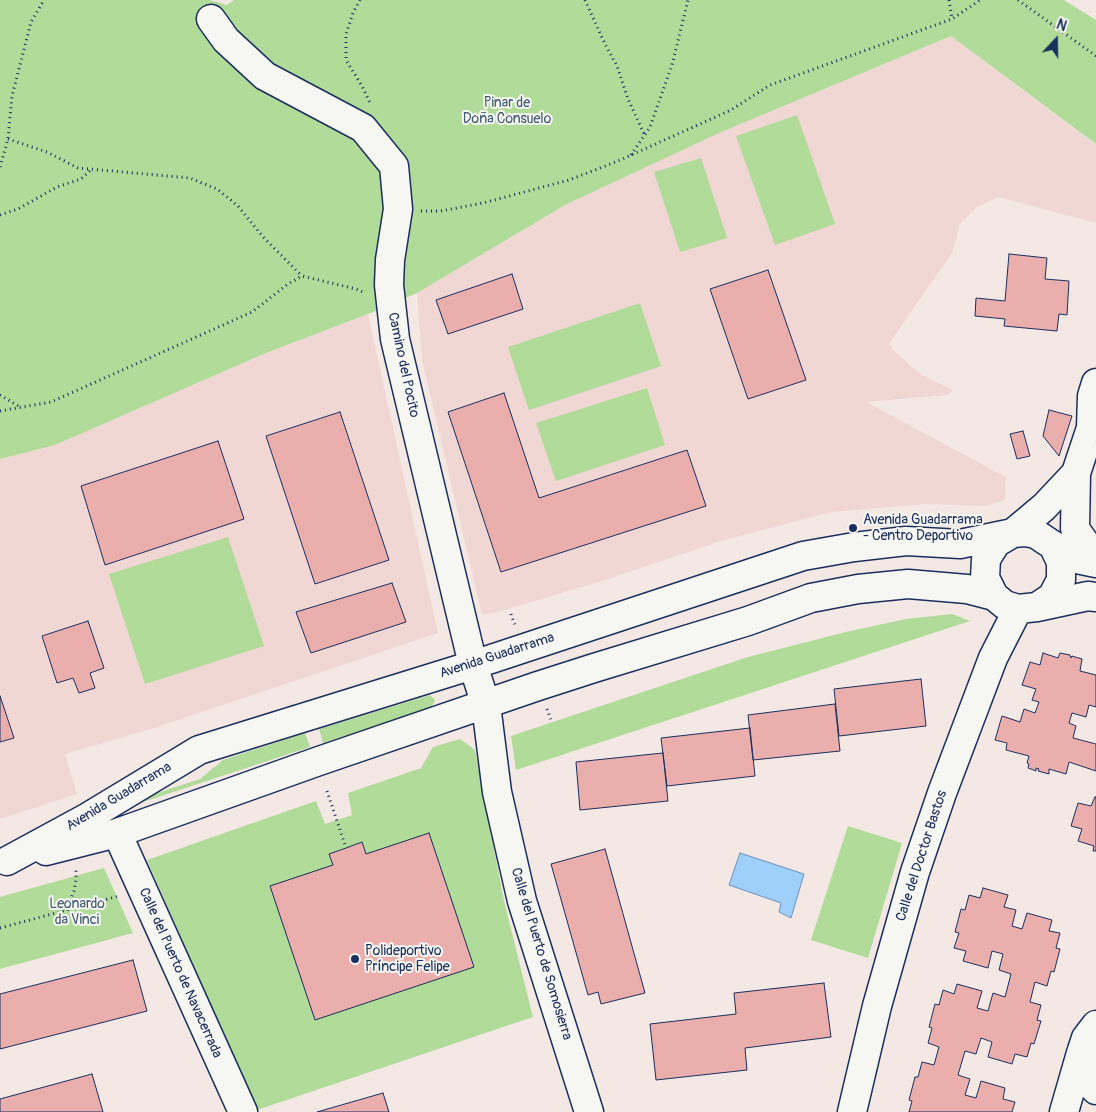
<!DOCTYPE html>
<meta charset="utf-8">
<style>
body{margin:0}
#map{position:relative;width:1096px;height:1112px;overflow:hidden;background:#f4e8e4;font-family:Pangolin,sans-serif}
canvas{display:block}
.north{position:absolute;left:1031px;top:15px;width:50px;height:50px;-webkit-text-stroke:4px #f6f6f2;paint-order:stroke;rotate:21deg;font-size:14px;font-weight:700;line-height:20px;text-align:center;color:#1b2f5e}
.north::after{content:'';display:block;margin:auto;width:18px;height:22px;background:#1b2f5e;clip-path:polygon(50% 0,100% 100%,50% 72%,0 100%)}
</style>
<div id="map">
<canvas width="1096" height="1112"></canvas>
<div class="north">N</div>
</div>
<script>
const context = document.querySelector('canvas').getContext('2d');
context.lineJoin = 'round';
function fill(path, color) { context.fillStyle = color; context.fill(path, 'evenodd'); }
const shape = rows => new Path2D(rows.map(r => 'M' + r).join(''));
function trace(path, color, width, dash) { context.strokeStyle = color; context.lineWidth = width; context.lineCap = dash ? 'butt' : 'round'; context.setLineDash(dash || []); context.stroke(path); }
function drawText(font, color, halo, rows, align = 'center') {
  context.font = font + ' Pangolin,sans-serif'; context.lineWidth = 4; context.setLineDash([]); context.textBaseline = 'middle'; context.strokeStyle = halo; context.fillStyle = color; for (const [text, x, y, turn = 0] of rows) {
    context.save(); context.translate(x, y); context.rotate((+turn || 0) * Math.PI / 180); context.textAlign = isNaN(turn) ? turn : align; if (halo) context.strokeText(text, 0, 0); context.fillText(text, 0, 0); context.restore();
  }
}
fill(shape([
 [951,36,1096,145,1096,223,998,197,977,207,960,224,952,253,890,342,892,349,920,374,953,390,948,395,866,402,1006,477,1005,500,986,506,925,504,831,512,721,541,602,581,498,612,482,615,422,360,417,293,565,205,719,133],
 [368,314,438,633,151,729,65,754,77,794,0,819,0,459,55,445,266,353]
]), '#f1d7d4');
fill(shape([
 [0,0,210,0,227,5,234,0,1064,0,1096,20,1096,144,951,36,719,133,565,205,417,293,368,314,266,353,55,445,0,459],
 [797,115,835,224,775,245,736,136],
 [701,158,727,238,680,252,654,172],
 [640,303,661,366,529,410,508,347],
 [647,388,665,445,556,481,536,423],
 [228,537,264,646,145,684,109,574],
 [952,614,970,621,516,770,511,736,748,657,846,632,906,619],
 [430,695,435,700,431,708,323,743,319,729],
 [305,733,310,747,134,805,133,801,200,779,223,760],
 [460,739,475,750,504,901,533,1017,257,1110,147,860,316,801,325,824,352,815,348,793,421,768,433,747],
 [848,826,902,843,868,958,811,940],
 [104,868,133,933,0,969,0,897]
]), '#b0db99');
const water = shape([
 [740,853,804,874,791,918,779,912,781,903,729,885,740,853]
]);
fill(water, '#9ed0fb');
trace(water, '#6a90bc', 1);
const building = shape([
 [1009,254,1047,258,1045,279,1069,281,1067,315,1059,314,1057,331,1004,326,1005,319,975,316,976,298,1005,301,1009,254],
 [768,270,806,380,748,399,710,289,768,270],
 [512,274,523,309,448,334,436,300,512,274],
 [504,393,539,498,687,450,706,506,501,572,448,412,504,393],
 [1049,410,1072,416,1059,456,1043,436,1049,410],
 [340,412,389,560,315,584,266,436,340,412],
 [1023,431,1030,456,1017,459,1010,434,1023,431],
 [218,441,244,519,105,565,81,486,218,441],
 [392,583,406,622,311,653,296,612,392,583],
 [88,621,104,668,90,673,95,688,79,693,73,678,57,683,42,636,88,621],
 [1043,653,1058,658,1060,653,1070,655,1071,658,1072,656,1082,659,1080,671,1096,675,1096,707,1089,705,1086,717,1072,713,1069,723,1076,726,1073,738,1096,744,1096,771,1069,762,1066,774,1049,769,1049,774,1038,771,1039,769,1036,768,1036,771,1028,768,1029,764,1027,763,1029,756,1006,750,1007,743,995,740,1002,716,1020,722,1024,709,1035,713,1039,702,1032,700,1036,689,1022,685,1030,662,1040,665,1043,653],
 [921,679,926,726,839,736,834,689,921,679],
 [0,696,14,738,0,742,0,696],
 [835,704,840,751,753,760,748,715,835,704],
 [750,728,755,776,667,786,661,738,750,728],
 [663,753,668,801,580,810,576,762,663,753],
 [1095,797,1096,797,1096,851,1093,851,1094,846,1078,841,1082,829,1071,826,1078,803,1091,806,1095,797],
 [429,833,474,967,315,1020,270,886,333,865,329,854,346,848,362,842,366,854,429,833],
 [605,849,645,993,601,1004,598,992,588,995,551,864,605,849],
 [983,888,1008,895,1004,907,1016,910,1012,926,1022,929,1027,913,1052,920,1049,931,1060,933,1056,948,1060,949,1054,972,1051,971,1047,986,1035,982,1030,1002,1041,1005,1037,1020,1041,1021,1034,1044,1031,1043,1027,1057,1015,1054,1012,1064,988,1057,992,1042,981,1038,976,1054,965,1051,958,1075,970,1079,965,1095,976,1098,981,1081,1005,1088,1003,1099,1015,1102,1012,1112,909,1112,912,1101,909,1100,915,1077,918,1077,922,1062,934,1065,939,1047,928,1043,932,1028,929,1027,935,1004,939,1005,943,990,954,994,957,984,982,991,977,1008,988,1011,993,993,1005,997,1011,974,999,970,1003,954,992,951,988,968,963,961,966,951,954,948,959,933,955,932,961,909,965,910,969,895,980,898,983,888],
 [133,960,147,1011,0,1049,0,994,133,960],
 [824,983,831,1037,745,1048,747,1070,656,1080,650,1024,736,1014,734,993,824,983],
 [92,1074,103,1112,0,1112,0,1099,92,1074],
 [383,1093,389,1112,317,1112,383,1093]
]);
fill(building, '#eaaead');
trace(building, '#1b2f5e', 1);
const minor = shape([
 [211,19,226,40,265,76,363,128,394,166,398,209,390,260,389,285,395,339,473,665,486,705,497,792,522,901,589,1112],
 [1091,428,1092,396,1096,383],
 [1076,473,1075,529,1085,543,1096,553],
 [1096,563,1072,558,1036,534,1025,532,1013,533,996,543,986,559,985,578,994,596,1005,605,1018,609,1037,607,1088,596,1096,597],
 [1037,607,1052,597,1061,580,1061,562,1053,545],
 [117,833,243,1112],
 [46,851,117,833,319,761,538,686,594,668,748,621,811,598,858,589,908,584,967,589,994,596],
 [7,861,88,817,199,750,473,665,803,556,854,547,906,541,960,544,1013,533,1044,507,1076,473,1091,428,1096,419],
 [1096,1025,1086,1038,1082,1050,1082,1062,1085,1073,1090,1084,1096,1090],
 [852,1112,877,1006,915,872,942,793,993,658,1018,609],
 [1064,1112,1081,1053]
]);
trace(minor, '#1b2f5e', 31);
trace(shape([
 [360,0,353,13,346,34,346,60,362,86,370,103],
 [585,0,605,44,617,66,628,99,645,136],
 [949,0,952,19],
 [1018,0,1096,56],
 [8,139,47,152,78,168,190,178,217,189,238,206,263,237,302,276],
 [631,155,650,127,672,65,688,0],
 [0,167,8,139,12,96,31,22,44,0],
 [421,211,441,211,483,203,569,180,618,161,731,110,770,85,952,19,980,0],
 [0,215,18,209,57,187,81,179,92,169],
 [0,395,20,407],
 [0,411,51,402,252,312,288,284,302,276,356,289,365,293],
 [511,614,515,625],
 [547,709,551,720],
 [327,791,346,848],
 [66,910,74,891,76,880,76,870],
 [0,928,119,896]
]), '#1b2f5e', 3, [1, 4]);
trace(minor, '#f6f6f2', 28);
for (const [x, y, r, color] of [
 [853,528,5,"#1b2f5e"],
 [355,959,5,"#1b2f5e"]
]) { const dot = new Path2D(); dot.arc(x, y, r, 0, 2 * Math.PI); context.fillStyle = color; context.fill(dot); trace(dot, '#f6f6f2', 2); }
drawText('14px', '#405a6d', '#f6f6f2', [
 ["Pinar de",507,103],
 ["Doña Consuelo",507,119],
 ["Leonardo",77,904],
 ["da Vinci",77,920]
]);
drawText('14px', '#1b2f5e', '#f6f6f2', [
 ["Camino del Pocito",403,365,78],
 ["Avenida Guadarrama",497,656,-18],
 ["Avenida Guadarrama",119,797,-31],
 ["Calle del Doctor Bastos",922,856,-72],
 ["Calle del Puerto de Somosierra",541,954,73],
 ["Calle del Puerto de Navacerrada",180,973,66]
]);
drawText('14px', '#1b2f5e', '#f6f6f2', [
 ["Avenida Guadarrama",863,520],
 ["- Centro Deportivo",863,536],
 ["Polideportivo",365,951],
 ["Príncipe Felipe",365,967]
], 'left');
</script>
